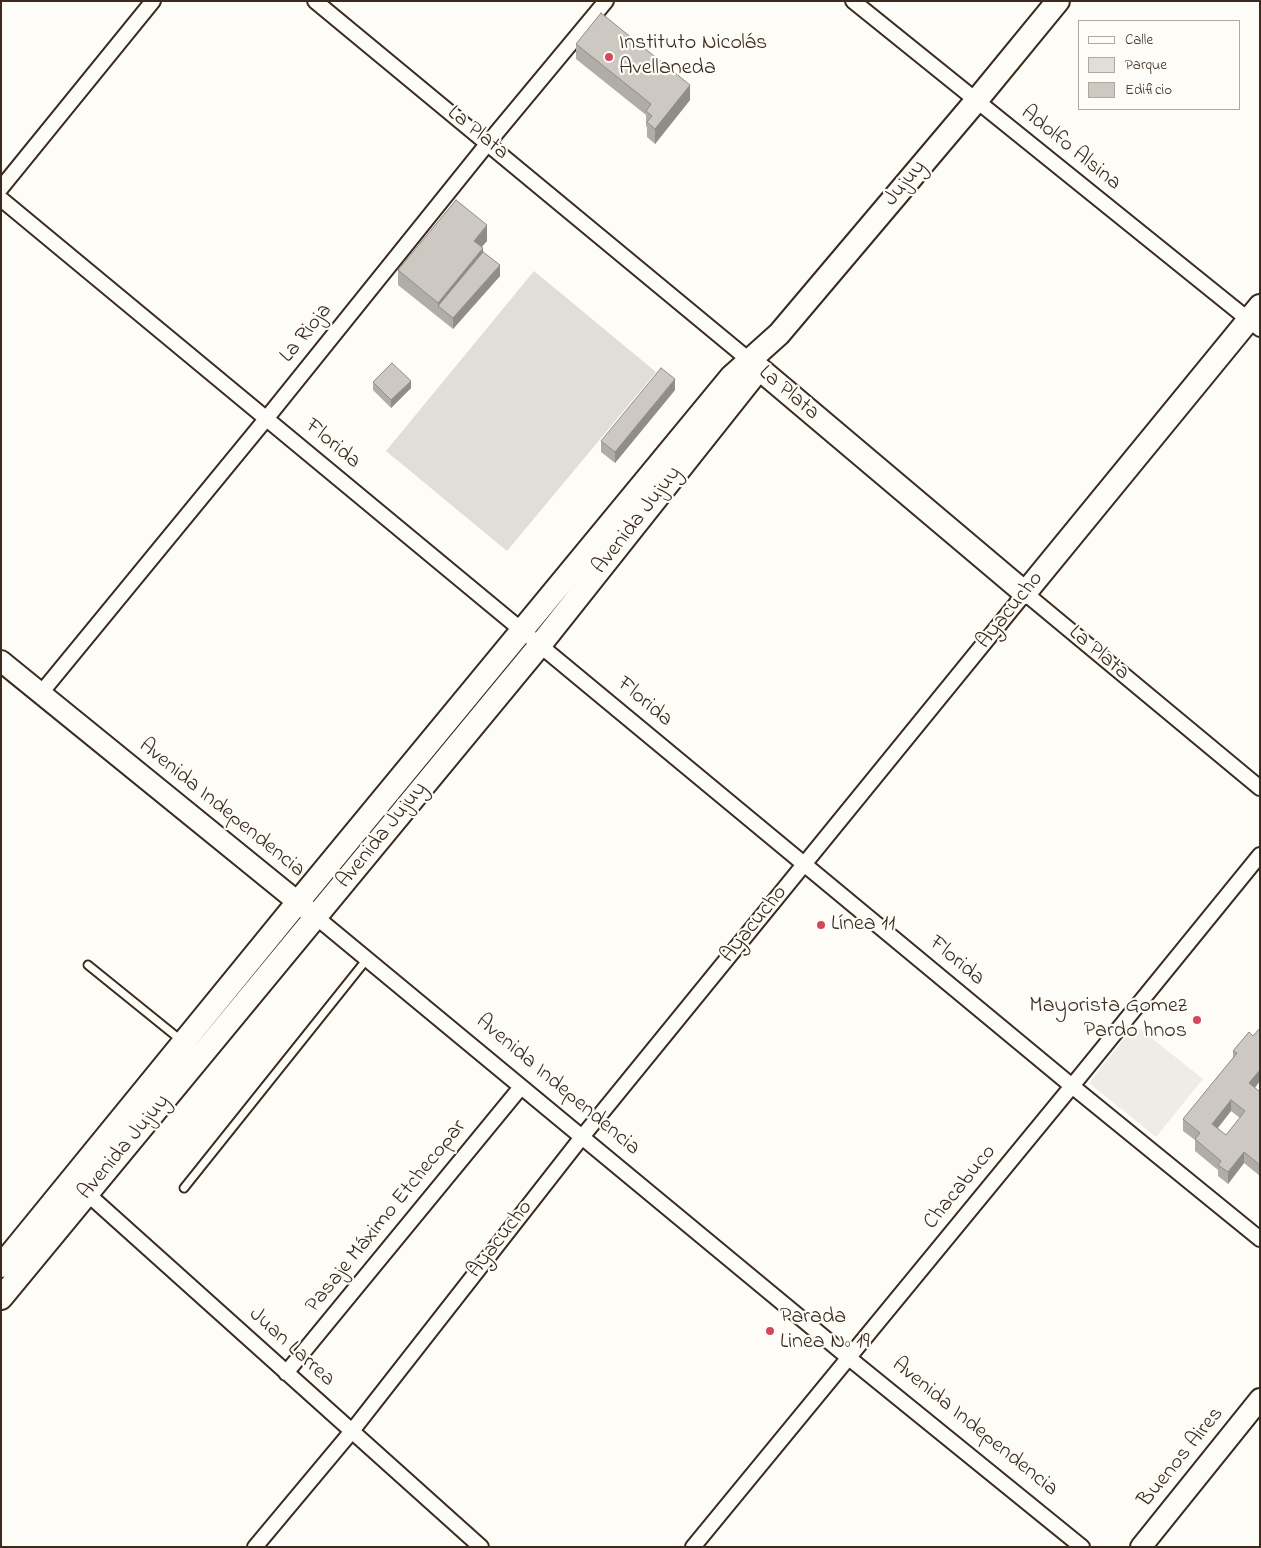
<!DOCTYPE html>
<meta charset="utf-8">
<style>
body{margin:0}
#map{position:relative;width:1261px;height:1548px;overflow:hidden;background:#fdfcf7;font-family:"Indie Flower",sans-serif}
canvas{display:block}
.frame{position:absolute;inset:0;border:2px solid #3b2a1e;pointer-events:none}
.legend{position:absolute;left:1078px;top:20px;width:162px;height:90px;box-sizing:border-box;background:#fdfcf7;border:1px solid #afa8a0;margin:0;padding:6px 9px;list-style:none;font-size:15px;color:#3b2a1e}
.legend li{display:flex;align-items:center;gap:10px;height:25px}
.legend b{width:25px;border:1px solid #afa8a0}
</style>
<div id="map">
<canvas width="1261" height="1548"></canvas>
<div class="frame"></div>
<ul class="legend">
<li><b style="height:6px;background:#fdfcf7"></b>Calle</li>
<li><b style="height:14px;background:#e1ded7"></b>Parque</li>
<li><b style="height:14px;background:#cdc8c2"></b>Edificio</li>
</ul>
</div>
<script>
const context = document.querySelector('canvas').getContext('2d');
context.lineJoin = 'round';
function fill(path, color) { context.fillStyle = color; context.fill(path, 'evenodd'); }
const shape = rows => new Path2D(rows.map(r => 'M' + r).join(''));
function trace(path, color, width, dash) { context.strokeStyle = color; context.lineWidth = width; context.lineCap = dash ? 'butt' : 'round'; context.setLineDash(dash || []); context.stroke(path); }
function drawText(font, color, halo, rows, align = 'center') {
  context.font = font + ' "Indie Flower",sans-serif'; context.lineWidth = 4.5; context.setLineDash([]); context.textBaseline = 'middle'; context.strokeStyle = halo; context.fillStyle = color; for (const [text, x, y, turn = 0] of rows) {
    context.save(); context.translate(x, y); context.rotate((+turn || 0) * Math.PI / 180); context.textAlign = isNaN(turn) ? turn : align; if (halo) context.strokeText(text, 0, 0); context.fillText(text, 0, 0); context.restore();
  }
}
fill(shape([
 [1135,1025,1203,1079,1156,1137,1089,1083]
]), '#efece7');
fill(shape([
 [534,271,656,372,507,551,386,451]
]), '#e1ded7');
const lane = shape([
 [88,965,182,1041],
 [184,1188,367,959]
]);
const street = shape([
 [315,1,749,360],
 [853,1,1260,329],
 [1,188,153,1],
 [1,199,1072,1086,1260,1239],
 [41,693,266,419,488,143,606,1],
 [316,917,849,1358,1082,1547],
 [81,1188,481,1547],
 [286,1373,521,1087],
 [255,1547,352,1431,582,1137,1025,593,1260,788],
 [693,1547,1072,1086,1260,855]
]);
const secondary = shape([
 [1,661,310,912],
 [1141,1547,1260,1399]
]);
const primary = shape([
 [749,360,1025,593,1260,306],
 [1,1266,298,902,731,377,779,334,976,101,1058,1],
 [1,1298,540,645,759,369]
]);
trace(lane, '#3b2a1e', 11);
trace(street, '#3b2a1e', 18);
trace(secondary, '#3b2a1e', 24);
trace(primary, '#3b2a1e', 26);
trace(lane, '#fdfcf7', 7);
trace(street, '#fdfcf7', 14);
trace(secondary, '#fdfcf7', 20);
trace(primary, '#fdfcf7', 22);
fill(shape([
 [576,44,690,100,655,144,647,137,647,127,646,126,646,115,576,59],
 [487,241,481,247,483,252,500,276,453,329,398,285,398,270],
 [373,382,411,388,391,408,373,390],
 [675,390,615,463,601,452,601,441],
 [1249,1032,1260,1081,1255,1088,1260,1092,1260,1176,1244,1163,1228,1184,1218,1176,1218,1170,1195,1151,1195,1140,1183,1131,1183,1119,1233,1058,1233,1051],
 [1231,1111,1240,1118,1226,1135,1218,1128]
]), '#b0aca7');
fill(shape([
 [690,85,690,100,655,144,655,129],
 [487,225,487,241,474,256,474,241],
 [483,248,483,263,438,306,438,303],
 [500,265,500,276,453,329,453,318],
 [675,379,675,390,615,463,615,452],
 [411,381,411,388,391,408,391,400],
 [1260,1070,1260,1081,1249,1094,1249,1083],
 [1231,1100,1231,1111,1212,1135,1212,1124],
 [1244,1152,1244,1163,1228,1184,1228,1172]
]), '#908c88');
const building = shape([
 [601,13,690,85,655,129,647,122,652,116,646,111,651,104,576,44,601,13],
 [456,200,487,225,474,241,483,248,438,303,398,270,456,200],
 [483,252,500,265,453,318,438,306,483,252],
 [392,363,411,381,391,400,373,382,392,363],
 [661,368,675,379,615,452,601,441,661,368],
 [1260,1028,1260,1070,1249,1083,1260,1092,1260,1165,1244,1152,1228,1172,1218,1165,1221,1161,1195,1139,1200,1133,1183,1119,1237,1053,1233,1051,1249,1032,1253,1036,1260,1028],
 [1231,1100,1245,1111,1226,1135,1212,1124,1231,1100]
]);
fill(building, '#cdc8c2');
trace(building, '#908c88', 1);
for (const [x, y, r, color] of [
 [609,57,5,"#d1495b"],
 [821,925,5,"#d1495b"],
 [1197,1020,5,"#d1495b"],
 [770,1331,5,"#d1495b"]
]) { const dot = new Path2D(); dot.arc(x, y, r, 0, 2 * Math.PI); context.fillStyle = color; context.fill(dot); trace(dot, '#fdfcf7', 2); }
drawText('22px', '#3b2a1e', '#fdfcf7', [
 ["Instituto Nicolás",619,44],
 ["Avellaneda",619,69],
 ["Línea 11",831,925],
 ["Mayorista Gomez",1187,1007,"right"],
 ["Pardo hnos",1187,1032,"right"],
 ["Parada",780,1318],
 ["Linea Nº 19",780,1343]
], 'left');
drawText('22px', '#3b2a1e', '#fdfcf7', [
 ["La Plata",477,134,39],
 ["Adolfo Alsina",1070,149,39],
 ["Jujuy",906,184,-50],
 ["La Rioja",307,334,-51],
 ["La Plata",788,394,40],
 ["Florida",332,445,40],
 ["Avenida Jujuy",638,521,-52],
 ["Ayacucho",1011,611,-51],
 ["La Plata",1098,654,40],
 ["Florida",644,703,40],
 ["Avenida Independencia",221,809,39],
 ["Avenida Jujuy",383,836,-51],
 ["Ayacucho",755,925,-51],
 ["Florida",956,962,40],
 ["Avenida Independencia",557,1086,40],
 ["Avenida Jujuy",125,1148,-50],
 ["Chacabuco",961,1188,-51],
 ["Pasaje Máximo Etchecopar",387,1217,-51],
 ["Ayacucho",501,1240,-52],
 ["Juan Larrea",291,1348,42],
 ["Avenida Independencia",974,1428,39],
 ["Buenos Aires",1182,1458,-51]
]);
</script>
